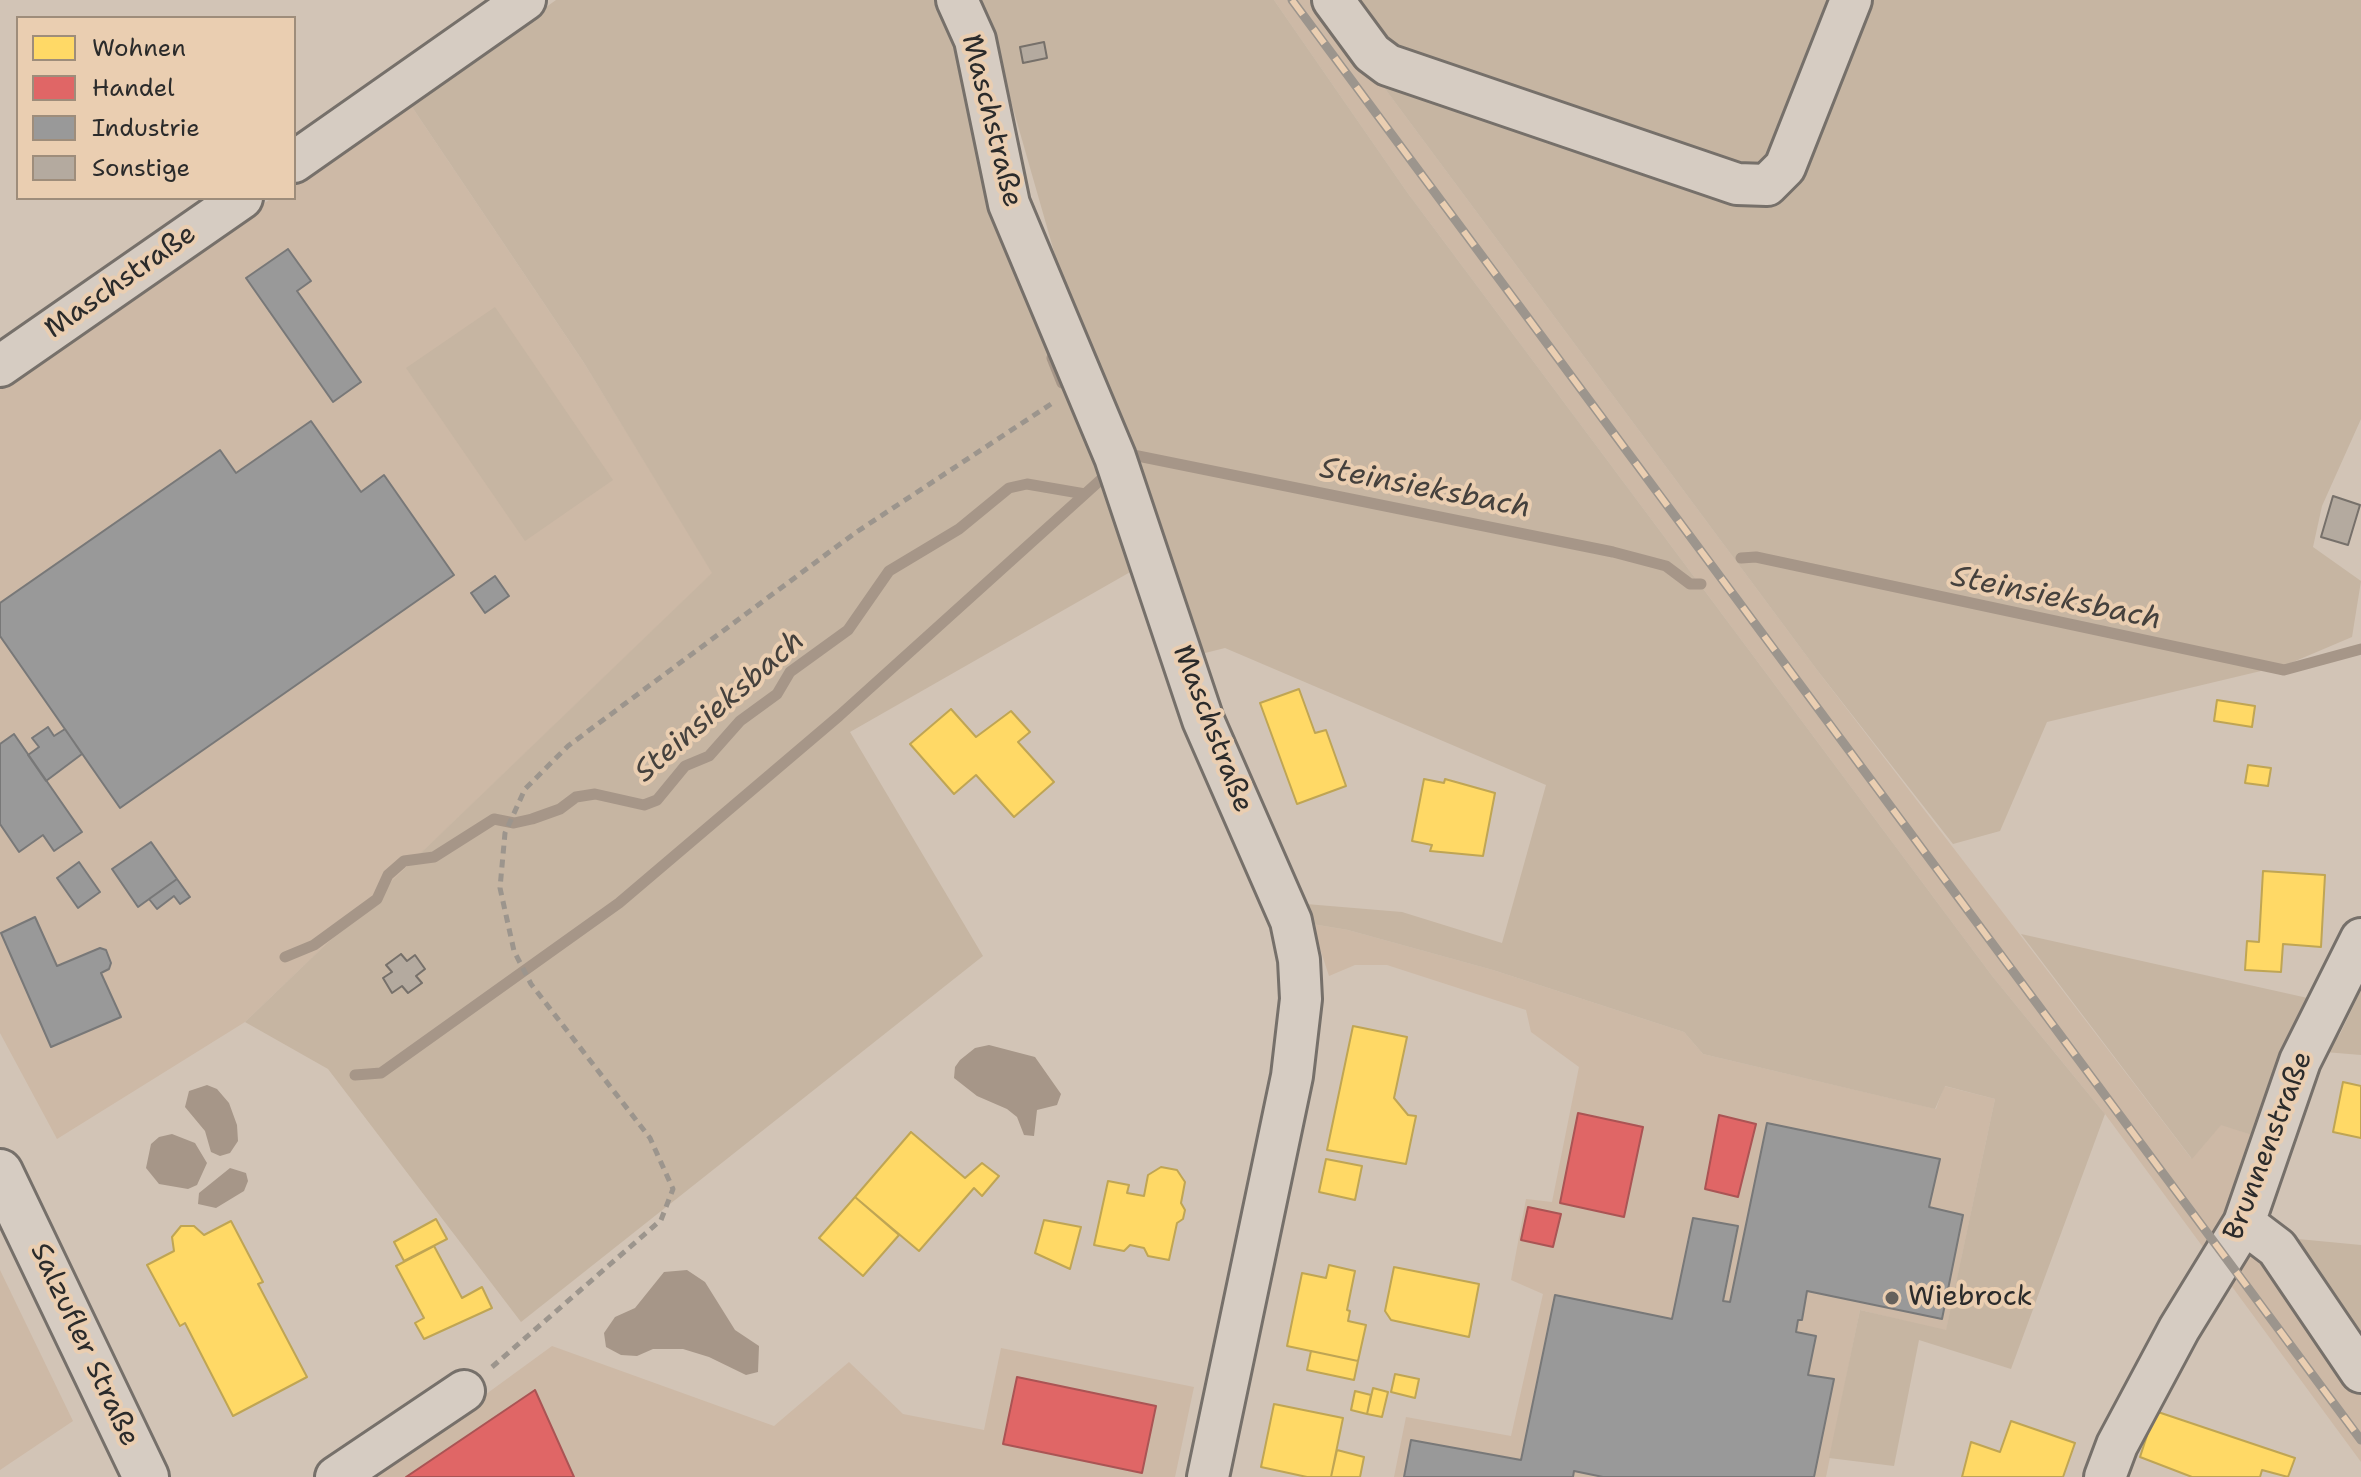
<!DOCTYPE html>
<meta charset="utf-8">
<style>
body{margin:0}
#map{position:relative;width:2361px;height:1477px;overflow:hidden;background:#d2c4b6;font-family:"Shantell Sans",sans-serif}
canvas{display:block}
.legend{position:absolute;left:16px;top:16px;width:280px;height:184px;box-sizing:border-box;background:#eaceb1;border:2px solid #9e8d7b;margin:0;padding:10px 14px;list-style:none;font-size:24px;color:#2b2b2b}
.legend li{display:flex;align-items:center;gap:16px;height:40px}
.legend b{width:40px;border:2px solid #9e8d7b}
</style>
<div id="map">
<canvas width="2361" height="1477"></canvas>
<ul class="legend">
<li><b style="height:22px;background:#ffd966"></b>Wohnen</li>
<li><b style="height:22px;background:#e06666"></b>Handel</li>
<li><b style="height:22px;background:#999"></b>Industrie</li>
<li><b style="height:22px;background:#b4aa9f"></b>Sonstige</li>
</ul>
</div>
<script>
const context = document.querySelector('canvas').getContext('2d');
context.lineJoin = 'round';
function fill(path, color) { context.fillStyle = color; context.fill(path, 'evenodd'); }
const shape = rows => new Path2D(rows.map(r => 'M' + r).join(''));
function trace(path, color, width, dash) { context.strokeStyle = color; context.lineWidth = width; context.lineCap = dash ? 'butt' : 'round'; context.setLineDash(dash || []); context.stroke(path); }
function drawText(font, color, halo, rows, align = 'center') {
  context.font = font + ' "Shantell Sans",sans-serif'; context.lineWidth = 8; context.setLineDash([]); context.textBaseline = 'middle'; context.strokeStyle = halo; context.fillStyle = color; for (const [text, x, y, turn = 0] of rows) {
    context.save(); context.translate(x, y); context.rotate((+turn || 0) * Math.PI / 180); context.textAlign = isNaN(turn) ? turn : align; if (halo) context.strokeText(text, 0, 0); context.fillText(text, 0, 0); context.restore();
  }
}
fill(shape([
 [1274,0,1319,0,1817,670,2191,1158,2221,1124,2258,1137,2255,1252,2361,1396,2361,1462,2105,1114,1993,977,1407,192],
 [410,104,584,363,713,573,245,1022,57,1139,0,1033,0,383,272,198,294,198,294,183],
 [1312,924,1348,930,1493,970,1684,1032,1703,1054,1936,1109,1944,1086,1995,1099,1946,1331,1860,1310,1826,1477,1394,1477,1406,1417,1511,1436,1543,1294,1511,1280,1526,1199,1552,1202,1579,1067,1531,1032,1526,1010,1387,965,1355,965,1329,976],
 [0,1270,73,1421,0,1470],
 [552,1346,774,1426,849,1362,903,1414,984,1430,1001,1348,1194,1387,1175,1477,359,1477,478,1400]
]), '#cdb9a6');
fill(shape([
 [556,0,940,0,1065,290,982,0,1274,0,1407,192,1993,977,2105,1114,2011,1369,1919,1340,1894,1466,1829,1458,1860,1310,1946,1330,1995,1099,1945,1086,1935,1109,1703,1054,1684,1032,1493,970,1348,930,1312,924,1306,904,1402,912,1502,943,1546,785,1225,648,1197,655,1153,559,850,732,983,956,521,1322,328,1069,245,1022,712,573,584,363,410,104],
 [1319,0,2361,0,2361,419,2322,506,2313,547,2361,581,2352,637,2286,665,2047,722,2000,831,1953,844,1817,670],
 [495,307,613,480,525,541,406,368],
 [2021,934,2321,1001,2258,1137,2221,1125,2192,1159],
 [2361,990,2361,1055,2325,1052,2340,1034],
 [2298,1239,2361,1245,2361,1396,2255,1252]
]), '#c6b5a2');
fill(shape([
 [989,1045,1035,1057,1061,1094,1057,1105,1037,1110,1034,1136,1024,1135,1017,1117,1007,1109,977,1096,954,1078,955,1067,960,1060,975,1048],
 [207,1085,217,1089,229,1103,237,1125,238,1141,230,1153,220,1156,211,1152,205,1131,185,1107,189,1091],
 [172,1134,195,1143,207,1163,197,1185,188,1189,159,1184,146,1168,151,1144,159,1137],
 [230,1168,246,1173,248,1181,244,1191,216,1208,198,1204,199,1193],
 [687,1270,705,1282,735,1330,759,1346,758,1372,746,1375,709,1357,683,1349,653,1349,637,1356,621,1355,606,1347,604,1333,615,1317,635,1308,664,1272]
]), '#a69688');
const homes = shape([
 [1299,689,1315,733,1326,730,1346,786,1297,804,1260,703,1299,689],
 [2217,700,2255,706,2252,727,2214,721,2217,700],
 [951,709,976,737,1011,711,1030,732,1018,742,1054,782,1014,817,976,775,954,794,910,744,951,709],
 [2248,765,2271,768,2268,786,2245,783,2248,765],
 [1424,779,1444,783,1445,779,1495,793,1483,856,1430,851,1432,845,1412,841,1424,779],
 [2263,871,2325,875,2321,947,2283,944,2281,972,2245,970,2247,941,2259,942,2263,871],
 [1353,1026,1407,1037,1394,1098,1408,1115,1416,1116,1406,1164,1327,1150,1353,1026],
 [2343,1082,2361,1086,2361,1138,2333,1132,2343,1082],
 [911,1132,965,1178,982,1163,999,1176,982,1196,974,1188,919,1251,855,1197,911,1132],
 [1326,1159,1362,1166,1355,1200,1319,1192,1326,1159],
 [1161,1167,1177,1170,1185,1182,1181,1203,1185,1210,1183,1219,1177,1223,1169,1260,1148,1256,1144,1248,1130,1245,1124,1251,1094,1245,1108,1181,1129,1185,1127,1193,1144,1196,1148,1175,1161,1167],
 [855,1197,899,1235,863,1276,819,1238,855,1197],
 [436,1219,447,1239,404,1261,394,1242,436,1219],
 [1044,1220,1081,1227,1070,1269,1035,1253,1044,1220],
 [231,1221,263,1282,258,1284,307,1377,233,1416,185,1323,180,1326,147,1265,174,1251,172,1237,181,1226,194,1226,204,1235,231,1221],
 [434,1246,462,1298,482,1287,492,1308,424,1339,415,1323,424,1318,396,1266,434,1246],
 [1329,1265,1355,1271,1347,1310,1350,1311,1348,1321,1366,1325,1358,1361,1287,1346,1302,1273,1326,1278,1329,1265],
 [1394,1267,1479,1284,1469,1337,1391,1320,1385,1311,1394,1267],
 [1311,1351,1358,1361,1354,1380,1307,1370,1311,1351],
 [1395,1374,1419,1379,1415,1398,1391,1392,1395,1374],
 [1373,1388,1388,1392,1382,1417,1367,1414,1373,1388],
 [1355,1391,1371,1395,1367,1414,1351,1410,1355,1391],
 [1274,1404,1343,1418,1331,1477,1307,1477,1261,1467,1274,1404],
 [2155,1411,2295,1458,2288,1477,2262,1470,2260,1477,2192,1477,2140,1457,2155,1411],
 [2011,1421,2075,1443,2063,1477,1962,1477,1971,1442,2000,1452,2011,1421],
 [1337,1450,1364,1457,1360,1477,1331,1477,1337,1450]
]);
fill(homes, '#ffd966');
trace(homes, '#bfa554', 2);
const shops = shape([
 [1578,1113,1643,1127,1624,1217,1560,1203,1578,1113],
 [1719,1115,1756,1124,1738,1197,1705,1189,1719,1115],
 [1528,1207,1561,1214,1553,1247,1521,1240,1528,1207],
 [1017,1377,1156,1406,1142,1473,1003,1444,1017,1377],
 [535,1390,574,1477,406,1477,535,1390]
]);
fill(shops, '#e06666');
trace(shops, '#aa5454', 2);
const industry = shape([
 [288,249,311,281,297,291,361,382,333,402,246,278,288,249],
 [311,421,361,492,384,475,454,575,120,808,0,636,0,603,220,450,236,473,311,421],
 [495,576,509,596,485,613,471,593,495,576],
 [48,727,54,736,65,729,82,754,46,781,28,755,39,747,32,738,48,727],
 [14,734,82,832,54,851,43,835,19,852,0,824,0,744,14,734],
 [151,842,177,879,138,907,112,869,151,842],
 [79,862,100,892,78,908,57,878,79,862],
 [177,879,190,897,180,904,174,896,157,909,149,899,177,879],
 [35,917,57,966,100,948,106,950,111,963,109,969,101,973,121,1017,51,1047,1,933,35,917],
 [1767,1123,1940,1159,1929,1207,1963,1215,1942,1319,1807,1291,1802,1320,1798,1320,1796,1332,1816,1336,1808,1375,1834,1379,1814,1477,1603,1477,1574,1471,1573,1477,1404,1477,1411,1440,1521,1460,1555,1295,1672,1319,1693,1218,1738,1226,1723,1301,1730,1302,1767,1123]
]);
fill(industry, '#999');
trace(industry, '#787878', 2);
trace(shape([
 [1052,358,1062,383],
 [1133,455,1613,552,1666,566,1690,584,1701,584],
 [1741,558,1756,557,2284,670,2361,649],
 [285,957,314,945,377,899,388,875,404,861,434,857,494,819,514,823,532,819,560,809,576,797,595,794,644,805,657,800,685,766,709,756,740,721,777,694,790,672,848,630,889,571,959,529,1009,488,1027,484,1085,494,1107,474],
 [355,1075,381,1073,619,903,839,716,1085,494]
]), '#a69688', 11);
const building = shape([
 [1044,42,1047,58,1023,63,1020,47,1044,42],
 [2333,496,2360,505,2348,545,2321,537,2333,496],
 [401,954,407,961,415,955,425,969,416,976,422,983,408,993,402,986,392,993,383,978,392,972,386,965,401,954]
]);
fill(building, '#b4aa9f');
trace(building, '#76706a', 2);
const minor = shape([
 [957,0,975,40,1009,204,1115,457,1203,720,1291,921,1299,960,1301,999,1292,1076,1208,1477],
 [1333,0,1372,53,1388,65,1737,184,1767,185,1785,167,1851,0],
 [294,162,525,0],
 [0,366,242,198],
 [2244,1223,2277,1248,2361,1372],
 [336,1477,464,1391],
 [2105,1477,2117,1445,2179,1329,2244,1223,2300,1061,2361,939]
]);
const major = shape([
 [0,1172,146,1477]
]);
trace(minor, '#76706a', 46);
trace(major, '#76706a', 50);
trace(shape([
 [492,1367,661,1220,673,1189,650,1138,531,984,514,951,500,888,505,833,525,789,568,746,855,533,1051,404]
]), '#9c958d', 5, [8, 6]);
trace(minor, '#d6ccc2', 40);
trace(major, '#d6ccc2', 44);
const rail = shape([
 [1292,0,2361,1440]
]);
trace(rail, '#9c958d', 9);
trace(rail, '#eaceb1', 6, [18]);
for (const [x, y, r, color] of [
 [1892,1298,8,"#65615c"]
]) { const dot = new Path2D(); dot.arc(x, y, r, 0, 2 * Math.PI); context.fillStyle = color; context.fill(dot); trace(dot, '#eaceb1', 3); }
drawText('28px', '#2b2b2b', '#eaceb1', [
 ["Maschstraße",991,121,76],
 ["Maschstraße",121,282,-35],
 ["Maschstraße",1212,729,69],
 ["Brunnenstraße",2269,1146,-69],
 ["Salzufler Straße",84,1345,65]
]);
drawText('28px', '#2b2b2b', '#eaceb1', [
 ["Wiebrock",1908,1298]
], 'left');
drawText('italic 30px', '#45413d', '#eaceb1', [
 ["Steinsieksbach",1425,489,11],
 ["Steinsieksbach",2056,599,12],
 ["Steinsieksbach",720,707,-41]
]);
</script>
